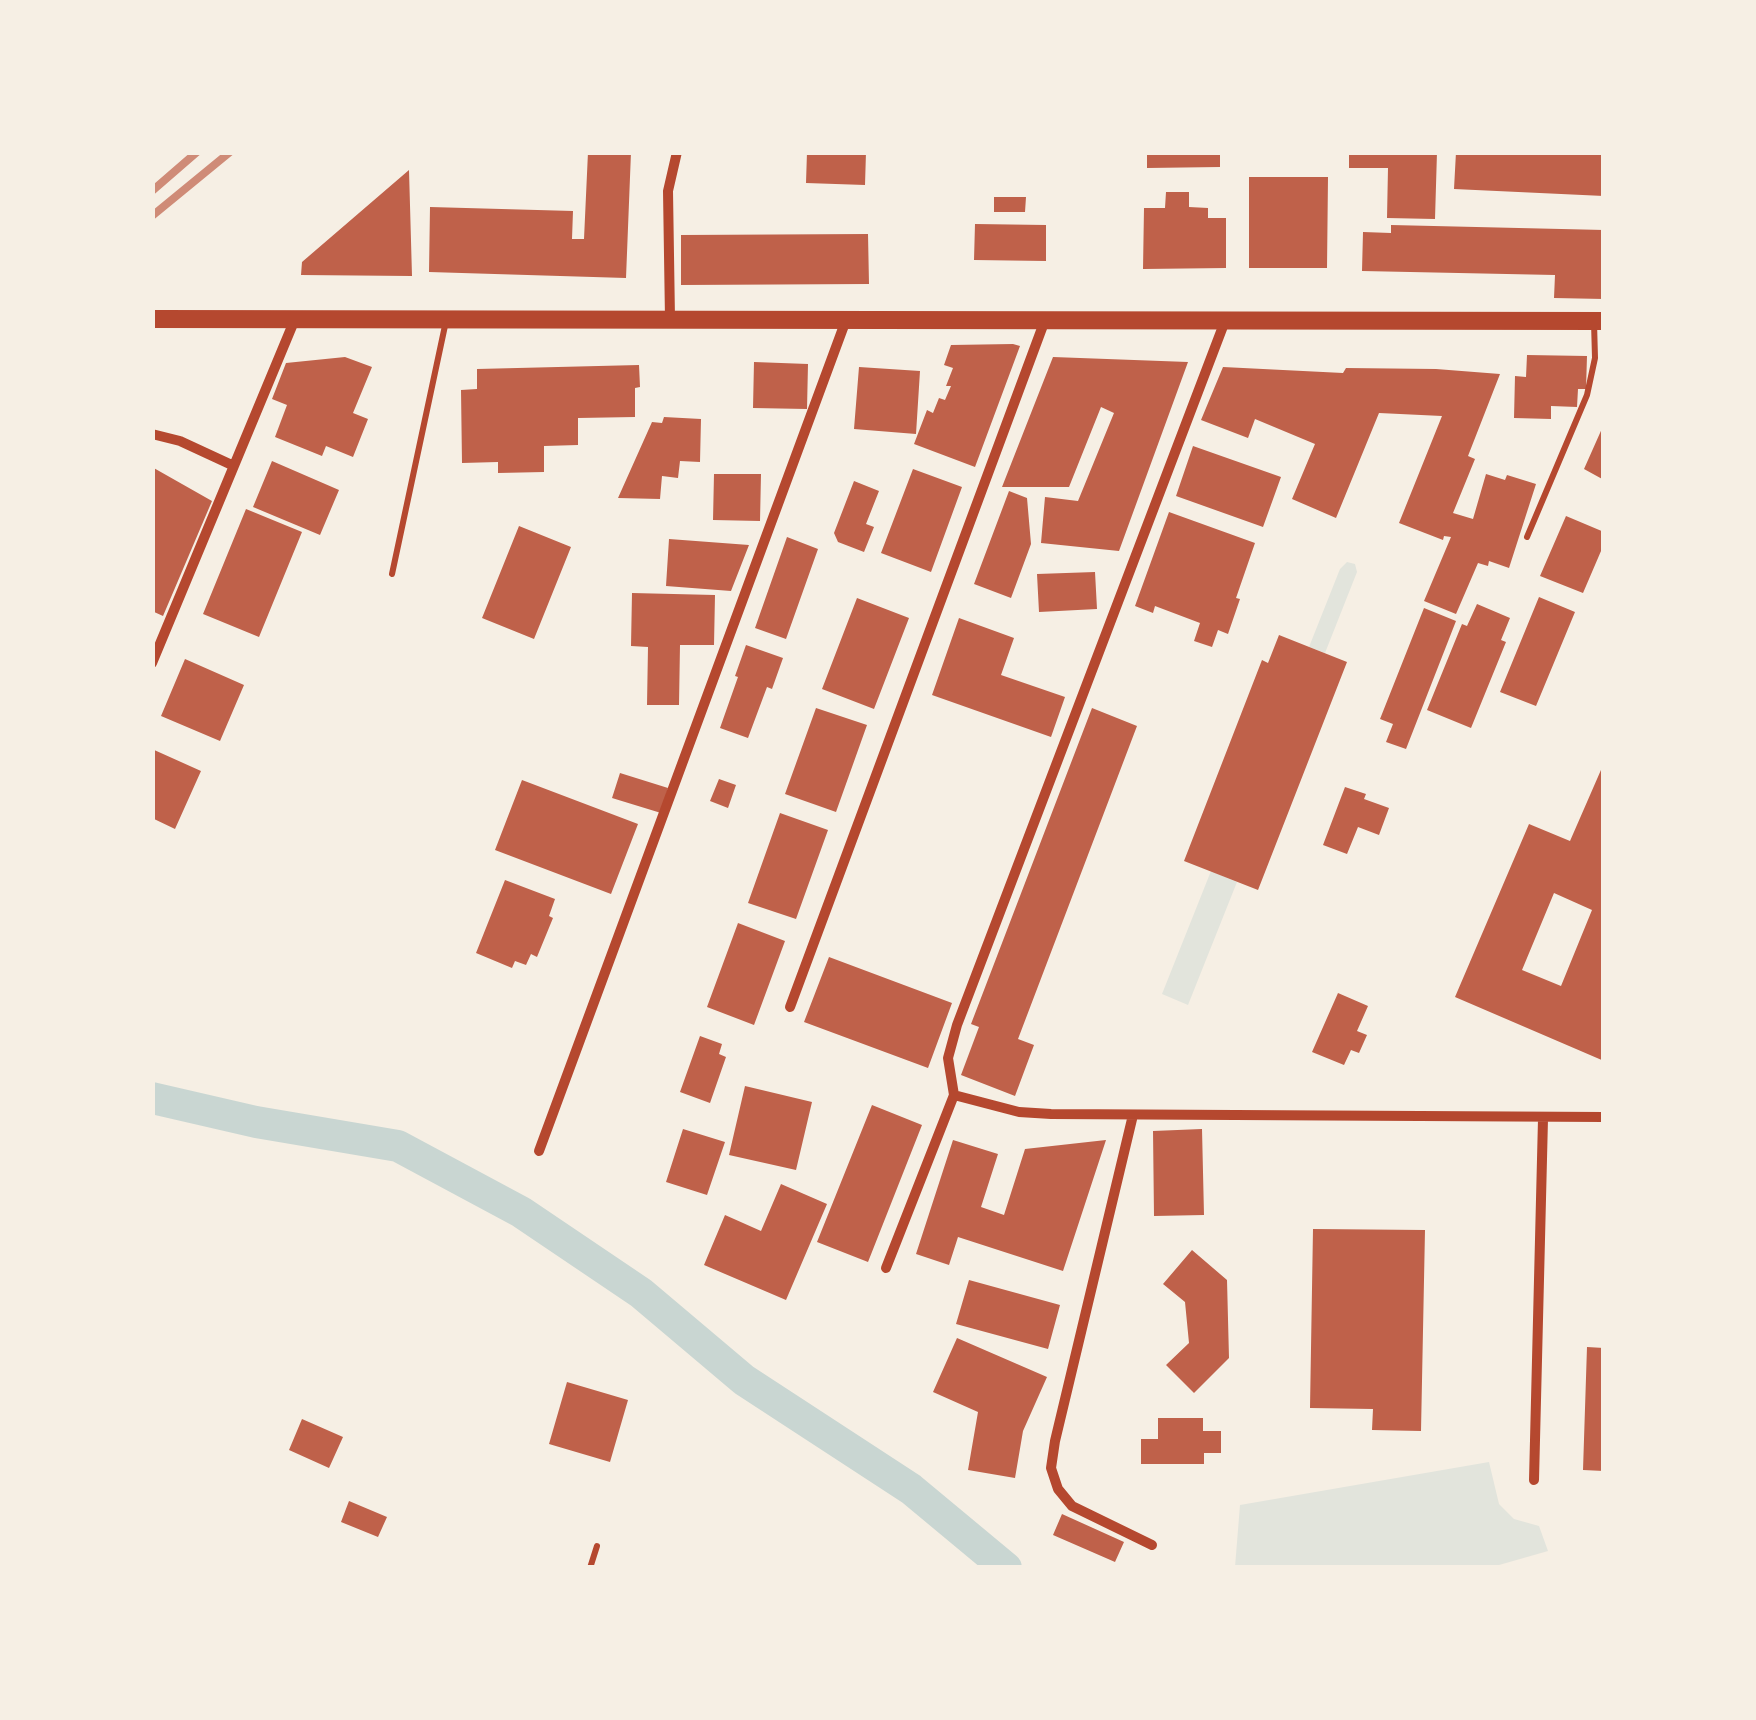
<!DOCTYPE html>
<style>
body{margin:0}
#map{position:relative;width:1756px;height:1720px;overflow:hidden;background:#f6efe4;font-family:Rubik,sans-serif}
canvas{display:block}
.frame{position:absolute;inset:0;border:155px solid #f6efe4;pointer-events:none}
</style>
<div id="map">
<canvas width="1756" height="1720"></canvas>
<div class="frame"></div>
</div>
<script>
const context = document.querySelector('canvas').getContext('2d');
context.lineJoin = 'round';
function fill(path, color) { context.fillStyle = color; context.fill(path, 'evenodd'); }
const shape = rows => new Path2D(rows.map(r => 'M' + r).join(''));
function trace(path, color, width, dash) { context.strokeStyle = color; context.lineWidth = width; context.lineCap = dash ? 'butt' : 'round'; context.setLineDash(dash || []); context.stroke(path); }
fill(shape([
 [1347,562,1355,564,1357,572,1325,653,1309,647,1340,569],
 [1211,871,1237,882,1188,1005,1162,994],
 [1489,1462,1499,1504,1514,1519,1539,1526,1548,1551,1492,1567,1235,1567,1240,1505]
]), '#e2e4dc');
trace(shape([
 [152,1098,256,1122,398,1146,521,1212,641,1293,744,1380,911,1489,1006,1568]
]), '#c9d6d2', 32);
fill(shape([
 [588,152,631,152,626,278,429,272,430,207,573,211,572,239,584,239],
 [807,152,866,152,865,185,806,183],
 [1147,152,1220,152,1220,167,1147,168],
 [1349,152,1437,152,1435,219,1387,218,1388,168,1349,168],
 [1456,152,1604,152,1604,196,1454,189],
 [409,170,412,276,301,275,302,262],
 [1249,177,1328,177,1327,268,1249,268],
 [1166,192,1189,192,1189,207,1208,208,1208,218,1226,218,1226,268,1143,269,1144,208,1165,208],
 [994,197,1026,197,1025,212,994,212],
 [975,224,1046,225,1046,261,974,260],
 [1391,225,1604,230,1604,299,1554,298,1555,275,1362,271,1363,232,1391,233],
 [868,234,869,284,681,285,681,235],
 [1013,344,1020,346,975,467,914,444,927,410,933,413,939,398,945,400,951,386,946,386,953,368,944,365,951,345],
 [1527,355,1587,356,1586,389,1578,389,1577,407,1551,406,1551,419,1514,418,1515,376,1526,377],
 [345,357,372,367,353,413,368,419,353,457,326,446,322,456,275,437,287,405,272,399,286,363],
 [1053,357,1188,362,1119,551,1041,543,1045,497,1078,501,1114,413,1101,407,1069,487,1002,487],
 [754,362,808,364,807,409,753,408],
 [639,365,640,387,635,388,635,417,578,418,578,445,544,446,544,472,498,473,498,462,462,463,461,390,477,389,477,369],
 [859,367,920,371,916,434,854,429],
 [1223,367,1343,373,1346,368,1436,369,1500,374,1468,456,1475,459,1453,513,1473,519,1486,474,1505,480,1507,475,1536,484,1509,568,1489,561,1488,566,1478,563,1456,614,1424,601,1451,537,1444,536,1443,540,1399,523,1442,416,1379,413,1336,518,1292,499,1315,444,1255,419,1248,438,1201,420],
 [664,417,701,419,700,462,680,461,678,478,662,476,660,499,618,498,652,422,662,423],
 [1604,424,1604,480,1584,469],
 [1193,446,1281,477,1263,527,1176,496],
 [272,461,339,490,320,535,253,507],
 [152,467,212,501,163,616,152,611],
 [913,469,962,487,931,572,881,553],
 [714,474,761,474,760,521,713,520],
 [854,481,879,491,866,524,874,527,864,552,838,542,834,533],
 [1009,491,1027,498,1031,544,1011,598,974,584],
 [246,509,302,532,259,637,203,614],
 [1169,512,1255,543,1236,598,1240,599,1228,634,1218,630,1212,647,1194,641,1200,623,1155,606,1153,613,1135,606],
 [1566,516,1604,532,1604,544,1583,593,1540,576],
 [519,526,571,547,534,639,482,618],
 [787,537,818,549,786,639,755,628],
 [669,539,749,545,731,591,666,586],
 [1095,572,1097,609,1039,612,1037,574],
 [632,593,715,595,714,645,680,645,679,705,647,705,648,647,631,646],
 [1539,597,1575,612,1536,706,1500,692],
 [857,598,909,618,874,709,822,689],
 [1477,604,1510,618,1501,640,1506,642,1471,728,1427,710,1462,624,1467,626],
 [1424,608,1456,621,1406,749,1386,742,1393,724,1380,719],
 [959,618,1014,638,1001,675,1065,697,1051,737,932,695],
 [1279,635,1347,662,1258,890,1184,861,1262,660,1268,663],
 [746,645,783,658,772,689,767,687,748,738,720,728,738,677,735,676],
 [185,659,244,685,220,741,161,716],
 [816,708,867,725,836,812,785,794],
 [1092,708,1137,726,1018,1039,1034,1045,1015,1096,961,1075,979,1027,971,1024],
 [152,749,201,771,175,829,152,818],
 [1604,763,1604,1061,1455,997,1529,824,1570,841],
 [1554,893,1592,910,1561,986,1522,970],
 [620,773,668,788,661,813,612,798],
 [719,779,736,785,728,808,710,801],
 [522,780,638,824,611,894,495,850],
 [1345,787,1366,794,1364,799,1389,808,1379,835,1358,827,1347,854,1323,845],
 [780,813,828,830,796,919,748,903],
 [505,880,555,899,549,916,553,918,537,957,531,954,526,965,515,961,512,968,476,953],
 [738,923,785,941,754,1025,707,1007],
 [829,957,952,1003,928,1068,804,1022],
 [1338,993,1368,1006,1357,1031,1367,1035,1359,1053,1351,1050,1344,1065,1312,1052],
 [700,1036,722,1044,719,1054,726,1057,710,1103,680,1092],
 [745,1086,812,1102,796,1170,729,1155],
 [872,1105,922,1125,868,1262,817,1242],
 [683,1129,725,1142,707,1195,666,1182],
 [1202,1129,1204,1215,1154,1216,1153,1131],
 [953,1140,998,1154,981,1207,1004,1215,1025,1149,1106,1140,1063,1271,958,1237,949,1265,916,1254],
 [781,1184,827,1204,786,1300,704,1265,725,1215,761,1231],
 [1313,1229,1425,1230,1421,1431,1372,1430,1373,1409,1310,1408],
 [1192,1250,1227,1280,1229,1358,1194,1393,1166,1365,1189,1343,1185,1302,1163,1284],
 [969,1280,1060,1305,1048,1349,956,1324],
 [957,1338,1047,1377,1023,1431,1015,1478,968,1470,978,1412,933,1392],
 [1587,1347,1604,1348,1604,1471,1583,1470],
 [567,1382,628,1400,610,1462,549,1444],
 [1158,1418,1203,1418,1203,1431,1221,1431,1221,1453,1204,1453,1204,1464,1141,1464,1141,1439,1158,1439],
 [302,1419,343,1437,329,1468,289,1450],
 [349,1501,387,1517,378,1537,341,1522],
 [1062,1514,1124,1542,1115,1562,1053,1535]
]), '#bf614a');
trace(shape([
 [1527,537,1587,395,1595,358,1594,322],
 [392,574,446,321],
 [590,1568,597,1546]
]), '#b5482f', 6);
trace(shape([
 [670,319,668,191,677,152],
 [152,434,180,441,234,466],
 [152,663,295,319],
 [790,1007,1045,320],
 [954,1095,948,1058,957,1025,1225,321],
 [954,1095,1019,1112,1051,1114,1604,1117],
 [1133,1115,1055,1441,1051,1468,1058,1489,1072,1506,1152,1545],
 [539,1151,846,320],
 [886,1268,954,1095],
 [1534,1480,1543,1119]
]), '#b5482f', 10);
trace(shape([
 [152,319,1604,321]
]), '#b5482f', 18);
trace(shape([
 [152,191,197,152],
 [152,216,230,152]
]), '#cf8b77', 8);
</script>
